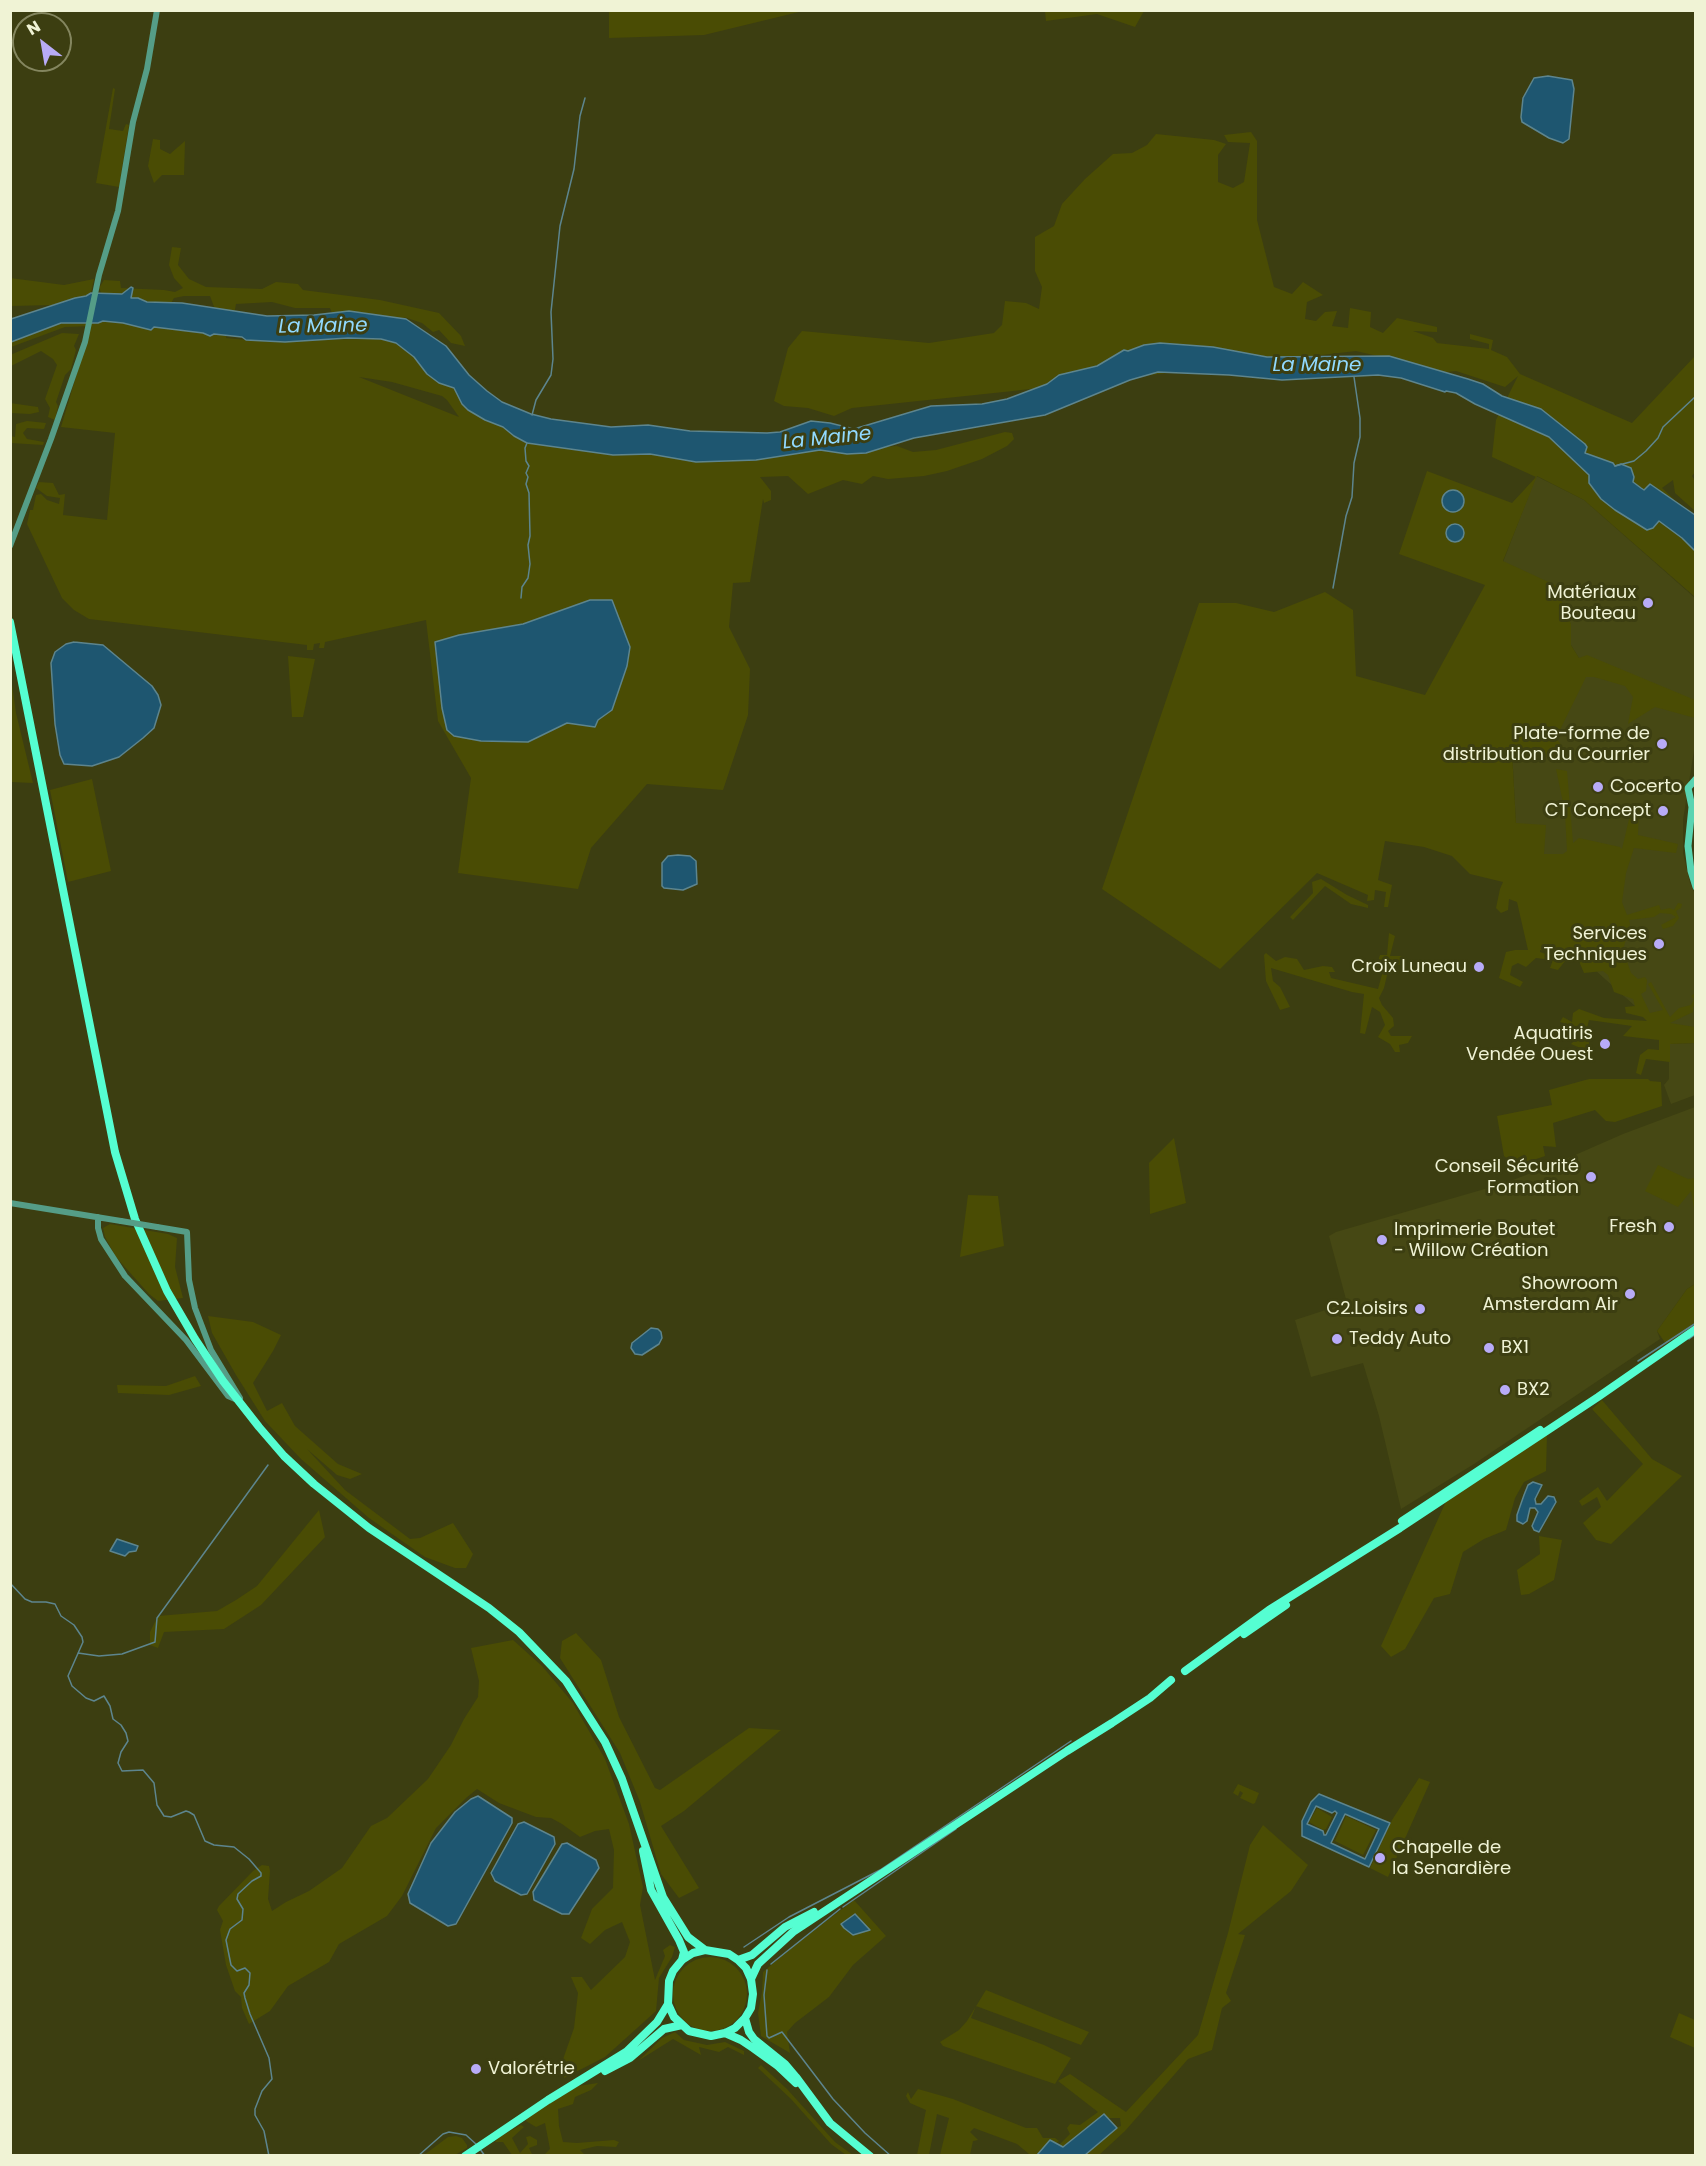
<!DOCTYPE html>
<meta charset="utf-8">
<style>
body{margin:0}
#map{position:relative;width:1706px;height:2166px;overflow:hidden;background:#3c3e11;font-family:Poppins,sans-serif}
canvas{display:block}
.frame{position:absolute;inset:0;border:12px solid #f0f3d5;pointer-events:none}
.north{position:absolute;left:12px;top:12px;width:60px;height:60px;box-sizing:border-box;background:#3c3e11;border:2px solid #84865f;border-radius:50%;rotate:329deg;font-size:16px;font-weight:700;line-height:24px;text-align:center;color:#f0f3d5}
.north::after{content:'';display:block;margin:auto;width:21px;height:27px;background:#b8abf7;clip-path:polygon(50% 0,100% 100%,50% 72%,0 100%)}
</style>
<div id="map">
<canvas width="1706" height="2166"></canvas>
<div class="frame"></div>
<div class="north">N</div>
</div>
<script>
const context = document.querySelector('canvas').getContext('2d');
context.lineJoin = 'round';
function fill(path, color) { context.fillStyle = color; context.fill(path, 'evenodd'); }
const shape = rows => new Path2D(rows.map(r => 'M' + r).join(''));
function trace(path, color, width, dash) { context.strokeStyle = color; context.lineWidth = width; context.lineCap = dash ? 'butt' : 'round'; context.setLineDash(dash || []); context.stroke(path); }
function drawText(font, color, halo, rows, align = 'center') {
  context.font = font + ' Poppins,sans-serif'; context.lineWidth = 6; context.setLineDash([]); context.textBaseline = 'middle'; context.strokeStyle = halo; context.fillStyle = color; for (const [text, x, y, turn = 0] of rows) {
    context.save(); context.translate(x, y); context.rotate((+turn || 0) * Math.PI / 180); context.textAlign = isNaN(turn) ? turn : align; if (halo) context.strokeText(text, 0, 0); context.fillText(text, 0, 0); context.restore();
  }
}
fill(shape([
 [1536,476,1584,500,1695,598,1695,744,1683,820,1683,853,1690,883,1695,894,1695,1035,1665,1033,1585,961,1563,854,1544,854,1516,824,1512,751,1529,748,1547,756,1583,665,1571,645,1571,624,1503,562],
 [1695,1043,1695,1095,1671,1104,1664,1085,1669,1079,1669,1044],
 [1695,1107,1695,1284,1687,1289,1657,1331,1660,1339,1474,1464,1401,1509,1379,1416,1363,1363,1311,1377,1295,1320,1347,1303,1329,1236,1336,1232,1502,1184,1550,1166,1623,1134]
]), '#464814');
fill(shape([
 [609,11,609,10,803,11,704,35,609,38],
 [1045,11,1045,10,1144,11,1135,27,1097,14,1046,21],
 [113,88,115,89,109,129,123,131,126,124,129,125,119,187,96,183],
 [1251,132,1257,141,1257,220,1274,287,1292,294,1303,282,1323,295,1307,302,1305,319,1316,321,1325,312,1337,311,1332,326,1348,328,1350,308,1371,312,1370,327,1383,333,1397,318,1437,327,1437,332,1413,331,1433,338,1437,343,1489,349,1489,344,1470,339,1470,334,1493,340,1491,350,1507,357,1520,374,1632,423,1695,356,1696,471,1692,476,1695,481,1695,511,1675,493,1673,480,1662,488,1695,519,1695,597,1584,500,1537,476,1503,561,1555,585,1571,624,1571,645,1579,658,1587,655,1695,700,1695,718,1655,707,1628,724,1633,697,1625,686,1594,677,1586,677,1556,738,1569,755,1555,758,1548,754,1547,757,1529,748,1512,751,1516,823,1546,825,1544,854,1563,854,1567,851,1565,812,1556,769,1567,771,1573,843,1579,838,1620,847,1622,849,1630,815,1625,810,1628,807,1639,808,1638,835,1678,844,1676,853,1634,848,1626,873,1622,902,1627,915,1659,905,1661,910,1670,908,1674,910,1678,903,1682,904,1681,908,1676,911,1679,918,1673,926,1663,929,1661,925,1676,917,1671,914,1660,913,1654,917,1629,920,1630,924,1623,950,1631,973,1638,979,1645,977,1647,980,1646,991,1641,994,1650,1013,1663,1010,1648,984,1651,982,1670,1017,1679,1008,1691,1005,1694,999,1691,996,1695,993,1695,1006,1693,1007,1693,1012,1670,1023,1695,1027,1695,1043,1670,1044,1670,1062,1646,1059,1641,1075,1636,1073,1640,1055,1648,1049,1659,1050,1659,1040,1623,1036,1632,1026,1589,1020,1587,1028,1590,1052,1571,1044,1578,1037,1575,1026,1560,1022,1563,1017,1572,1022,1573,1013,1579,1009,1604,1018,1647,1021,1643,1017,1626,1013,1625,1007,1635,1006,1633,999,1614,992,1608,975,1603,971,1584,973,1578,959,1540,950,1540,952,1565,961,1558,970,1550,968,1553,960,1536,958,1526,967,1518,963,1512,966,1510,975,1523,982,1520,987,1499,978,1506,952,1515,950,1528,950,1517,902,1509,899,1508,910,1501,913,1496,908,1500,889,1503,882,1470,874,1452,856,1424,847,1385,841,1378,880,1392,885,1388,907,1384,907,1386,892,1375,890,1374,900,1367,901,1368,895,1317,873,1220,969,1102,889,1199,603,1236,603,1274,612,1325,592,1353,610,1356,676,1425,695,1485,585,1399,554,1427,471,1512,503,1536,477,1492,457,1496,420,1518,376,1505,387,1456,371,1446,372,1356,351,1013,391,852,408,834,416,808,408,784,406,774,401,788,348,802,331,929,343,994,333,1002,325,1005,301,1026,303,1039,309,1042,287,1035,271,1035,237,1054,226,1062,204,1085,179,1113,154,1132,153,1147,145,1156,134,1214,140,1226,144,1218,155,1218,182,1233,188,1244,182,1250,143,1228,142,1224,135],
 [153,139,160,140,160,149,170,154,185,141,184,175,162,175,154,183,148,166],
 [172,247,181,248,178,265,189,279,206,287,262,289,276,282,298,284,303,290,380,300,439,313,461,336,465,346,451,343,439,330,433,332,422,323,404,317,434,339,430,342,333,316,330,308,295,308,272,302,236,304,234,315,216,312,210,296,184,296,174,298,170,305,105,302,99,288,104,280,120,281,121,288,164,290,175,292,183,288,174,278,169,265],
 [10,278,64,285,94,279,91,293,86,296,53,305,11,306],
 [98,318,227,333,226,338,246,340,381,339,396,343,414,357,427,374,454,388,462,404,468,410,803,450,851,450,897,446,913,452,936,450,1005,432,1012,433,1014,439,1007,446,982,459,947,471,924,476,888,479,873,476,862,484,843,480,808,494,788,476,760,477,771,491,771,500,764,503,763,499,750,582,733,583,729,627,750,669,748,715,723,790,647,784,591,848,578,889,458,873,471,778,438,721,426,620,325,642,324,648,319,648,320,643,314,644,313,650,307,650,307,645,89,619,74,610,62,598,27,524,30,510,33,510,36,495,41,494,47,500,59,504,60,498,47,496,36,488,39,482,53,483,59,495,65,494,63,515,107,520,115,433,61,427,91,326,65,327,11,347,11,340,56,323],
 [359,377,392,382,442,396,447,400,459,417],
 [62,333,79,334,74,346,76,350,71,369,65,375,56,402,58,406,55,420,48,417,50,408,45,399,57,365,53,359,41,351,11,366,10,355],
 [10,403,38,407,39,412,30,414,11,413],
 [27,421,46,423,44,429,27,428,23,433,27,439,44,442,43,445,11,443,11,436,15,437,16,424],
 [288,656,315,659,303,717,292,717],
 [11,677,16,713,33,783,11,782],
 [92,779,111,871,68,882,50,790],
 [1321,879,1347,895,1368,905,1368,908,1351,904,1325,886,1293,920,1290,917,1313,893,1312,882],
 [1389,933,1395,936,1390,956,1405,956,1403,964,1389,967,1384,988,1379,998,1382,1005,1393,1018,1394,1026,1388,1031,1391,1036,1412,1036,1408,1043,1399,1045,1400,1052,1395,1052,1390,1044,1378,1037,1385,1025,1380,1012,1372,1007,1365,1034,1360,1033,1364,994,1352,992,1271,968,1273,981,1280,987,1290,1007,1280,1010,1266,981,1264,955,1266,953,1276,961,1285,957,1297,959,1304,970,1323,966,1332,967,1335,972,1329,972,1331,978,1378,989,1384,967,1378,961,1380,955,1387,955],
 [1589,1079,1648,1079,1650,1081,1661,1082,1662,1106,1615,1122,1606,1121,1595,1110,1553,1123,1556,1147,1543,1146,1545,1156,1510,1168,1509,1160,1504,1156,1497,1116,1552,1105,1549,1090],
 [1174,1138,1186,1203,1150,1214,1149,1163],
 [1658,1165,1688,1179,1695,1178,1695,1215,1691,1191,1678,1207,1645,1191],
 [968,1195,998,1196,1004,1246,960,1257],
 [110,1224,168,1234,177,1238,175,1267,183,1298,158,1301,149,1294,116,1257,105,1237,103,1228],
 [1695,1284,1695,1324,1666,1344,1657,1331,1687,1289],
 [208,1316,253,1322,281,1335,273,1351,253,1383,267,1411,282,1403,295,1426,338,1464,362,1474,350,1479,337,1475,307,1449,345,1490,410,1539,420,1538,453,1523,473,1554,466,1568,455,1568,425,1557,369,1518,301,1459,265,1421,236,1375,212,1333],
 [195,1376,201,1386,169,1395,118,1393,117,1385,166,1386],
 [1602,1400,1652,1459,1682,1476,1611,1544,1596,1540,1583,1523,1601,1507,1597,1497,1582,1506,1579,1501,1598,1487,1607,1501,1643,1464,1592,1409],
 [1547,1433,1546,1471,1524,1482,1515,1498,1506,1530,1484,1539,1463,1552,1450,1594,1434,1598,1405,1649,1391,1657,1381,1646,1447,1499],
 [319,1510,325,1537,261,1605,224,1629,164,1632,158,1648,150,1645,150,1632,158,1616,217,1611,236,1600,257,1586],
 [1539,1536,1562,1540,1554,1580,1529,1594,1521,1595,1517,1570,1540,1554],
 [576,1633,601,1660,619,1717,655,1788,660,1790,749,1728,781,1730,684,1811,661,1826,699,1888,679,1898,661,1874,640,1802,620,1753,560,1658,562,1641],
 [513,1640,542,1666,573,1703,605,1759,629,1824,643,1887,640,1905,655,1980,665,1956,663,1950,670,1945,675,1947,672,1957,659,1978,656,2011,605,2057,564,2078,561,2065,574,2028,578,1993,571,1977,582,1977,591,1990,625,1957,630,1942,622,1922,605,1930,590,1944,581,1938,592,1909,613,1888,614,1850,609,1829,595,1831,580,1837,562,1824,551,1818,536,1817,499,1803,477,1789,466,1798,436,1828,402,1896,387,1916,339,1944,329,1962,288,1986,270,2011,249,2024,242,2008,241,1997,235,1991,226,1965,220,1930,223,1921,217,1910,219,1906,253,1871,262,1865,269,1866,270,1871,268,1899,272,1911,286,1902,309,1891,342,1868,371,1826,387,1818,428,1779,451,1745,464,1719,478,1697,479,1681,471,1648],
 [1419,1778,1430,1782,1388,1877,1370,1868,1392,1820],
 [1238,1784,1259,1793,1255,1803,1253,1804,1240,1798,1243,1793,1240,1791,1238,1796,1233,1793],
 [1317,1808,1332,1817,1326,1829,1323,1830,1309,1822],
 [1346,1816,1376,1830,1363,1855,1335,1841],
 [1263,1825,1308,1865,1291,1891,1238,1934,1245,1935,1226,1993,1231,2001,1222,2008,1212,2050,1188,2059,1125,2131,1099,2155,1082,2155,1106,2131,1121,2126,1120,2118,1102,2118,1063,2150,1059,2145,1070,2134,1067,2128,1070,2124,1080,2125,1098,2112,1058,2081,1070,2074,1126,2112,1198,2035,1228,1933,1250,1845],
 [854,1900,886,1936,853,1965,829,1997,795,2023,787,2032,790,2053,761,2036,758,2013,762,1992,763,1972,796,1944],
 '673 1994a37 37 0 1 1 74 0a37 37 0 1 1-74 0Z',
 [986,1990,1089,2032,1081,2045,976,2006,971,2018,1044,2045,1071,2058,1055,2084,943,2046,940,2042,959,2030,967,2021],
 [1679,2013,1695,2020,1695,2048,1670,2037],
 [675,2032,684,2040,707,2045,725,2042,744,2051,744,2055,728,2047,719,2052,699,2047,701,2055,673,2039,638,2061,662,2038],
 [761,2065,787,2089,835,2142,853,2155,846,2155,831,2144,791,2099,758,2068],
 [598,2083,591,2090,575,2097,573,2104,558,2109,559,2126,563,2142,577,2143,614,2140,619,2142,616,2147,597,2146,580,2150,585,2155,544,2155,550,2149,545,2123,536,2127,526,2121,527,2117,578,2086],
 [918,2089,953,2099,1026,2128,1037,2128,1043,2138,1055,2138,1059,2141,1043,2155,1026,2155,1029,2154,1017,2144,974,2128,970,2132,978,2140,973,2141,970,2155,940,2155,949,2118,937,2114,929,2155,917,2155,926,2110,910,2103,906,2096,908,2092,911,2099],
 [521,2125,524,2127,512,2138,520,2153,528,2144,526,2137,530,2136,537,2140,537,2145,529,2148,532,2154,512,2155,503,2142,495,2142,499,2137],
 [456,2136,462,2138,467,2145,467,2148,455,2155,424,2155,448,2137]
]), '#4a4c04');
const water = shape([
 [1548,76,1572,80,1574,89,1569,139,1563,143,1549,138,1522,122,1521,117,1523,98,1534,78,1548,76],
 [131,287,133,288,131,298,138,298,147,302,182,303,267,316,314,315,349,311,406,319,446,346,469,375,487,391,502,402,531,414,551,419,611,427,648,425,690,431,767,433,780,432,811,421,830,423,854,429,931,406,982,404,1007,399,1047,384,1059,375,1097,366,1124,350,1128,351,1144,345,1160,343,1213,347,1267,357,1389,356,1468,379,1483,384,1502,396,1541,409,1585,444,1587,447,1585,453,1613,463,1615,466,1621,464,1631,468,1634,477,1633,482,1641,488,1644,490,1650,484,1695,515,1695,551,1682,538,1659,521,1653,528,1647,530,1615,510,1601,499,1589,483,1589,475,1549,437,1475,404,1456,393,1446,391,1445,392,1401,378,1378,375,1282,380,1229,375,1158,372,1130,380,1045,415,914,438,866,453,847,454,820,450,756,460,696,462,650,454,613,455,527,443,514,436,503,427,485,420,468,410,462,404,454,388,439,383,427,374,414,357,396,343,381,339,348,338,285,342,246,340,242,337,214,334,210,336,203,333,154,327,151,330,123,323,103,321,98,323,61,323,11,342,11,319,75,298,86,296,91,293,122,294,131,287],
 '1442 501a11 11 0 1 1 22 0a11 11 0 1 1-22 0Z',
 '1446 533a9 9 0 1 1 18 0a9 9 0 1 1-18 0Z',
 [590,600,612,600,630,647,627,666,612,710,598,720,595,727,567,723,528,742,481,741,454,736,447,730,442,708,435,642,459,635,523,624,590,600],
 [74,642,103,645,152,686,158,695,161,705,154,728,143,738,119,757,92,766,64,764,60,755,55,724,51,663,55,652,66,644,74,642],
 [678,855,690,856,696,861,697,884,683,890,664,888,662,886,662,863,668,856,678,855],
 [651,1328,658,1329,661,1332,662,1338,659,1344,642,1355,635,1354,631,1348,632,1343,651,1328],
 [1533,1482,1542,1485,1535,1499,1536,1504,1541,1504,1548,1496,1554,1497,1556,1502,1539,1532,1534,1530,1532,1526,1538,1512,1535,1508,1530,1508,1527,1521,1523,1524,1517,1521,1517,1515,1524,1495,1528,1485,1533,1482],
 [117,1539,138,1546,136,1551,129,1552,125,1556,110,1551,117,1539],
 [1319,1794,1390,1823,1369,1867,1302,1836,1302,1821,1311,1802,1319,1794],
 [1316,1806,1332,1813,1335,1811,1337,1813,1326,1835,1324,1835,1323,1831,1307,1824,1316,1806],
 [1345,1814,1379,1829,1365,1859,1331,1843,1345,1814],
 [478,1796,512,1818,512,1823,456,1924,448,1926,410,1903,408,1894,431,1843,455,1812,471,1799,478,1796],
 [524,1822,554,1837,555,1844,527,1894,521,1895,495,1881,491,1873,518,1824,524,1822],
 [567,1843,596,1860,599,1868,569,1914,562,1914,534,1900,533,1892,562,1844,567,1843],
 [855,1914,870,1930,853,1935,844,1928,841,1924,855,1914],
 [1104,2114,1117,2128,1085,2155,1037,2155,1050,2140,1063,2147,1104,2114]
]);
fill(water, '#1e5670');
trace(water, '#5d858e', 1.5);
trace(shape([
 [532,415,536,400,551,375,553,359,551,312,560,226,574,169,580,116,585,98],
 [1615,466,1634,461,1646,451,1658,438,1663,427,1696,396],
 [1333,588,1346,516,1352,497,1354,463,1360,437,1360,418,1354,377],
 [521,598,522,587,528,578,530,564,528,545,530,536,529,493,526,484,528,477,526,473,529,466,526,461,525,448,527,443],
 [1689,1339,1696,1334],
 [1638,1361,1696,1323],
 [10,1583,25,1599,32,1602,46,1602,55,1604,61,1616,74,1625,82,1637,83,1642,68,1676,72,1686,86,1698,94,1701,104,1696,110,1706,113,1719,121,1725,126,1733,128,1741,121,1752,118,1763,122,1771,143,1770,154,1783,157,1805,164,1816,171,1817,186,1811,189,1812,194,1815,205,1841,214,1845,234,1847,249,1859,261,1873,261,1876,252,1881,238,1894,237,1899,243,1909,242,1920,230,1929,226,1940,231,1965,237,1971,245,1968,250,1973,249,1985,244,1993,245,1998,250,2014,269,2058,272,2079,262,2091,255,2109,255,2115,264,2131,269,2156],
 [78,1653,99,1656,122,1654,155,1642,157,1618,268,1465],
 [843,1907,956,1829],
 [744,1947,789,1917,880,1870,1071,1741],
 [771,1964,840,1909],
 [767,1970,764,1995,767,2036,769,2038,782,2032,833,2099,865,2133,891,2156],
 [480,2149,485,2156],
 [418,2156,443,2134,449,2132,466,2135,477,2145]
]), '#5d858e', 1.5);
trace(shape([
 [10,546,51,439,85,342,99,275,118,211,133,122,147,69,157,10],
 [10,1203,121,1221],
 [98,1217,98,1228,101,1239,125,1276,186,1340,228,1396,235,1399],
 [157,1227,187,1232,189,1280,195,1308,211,1350,240,1398]
]), '#559d87', 6);
trace(shape([
 [1696,779,1688,788,1692,807,1688,846,1691,871,1696,887]
]), '#59d4b1', 7);
trace(shape([
 [10,622,115,1152,135,1219,167,1291,195,1339,223,1381,259,1427,284,1456,314,1484,369,1528,489,1608,519,1632,566,1681,605,1742,622,1779,663,1897,688,1937,705,1950],
 [1402,1521,1540,1430],
 [1244,1634,1286,1605],
 [1185,1671,1269,1610,1400,1528,1598,1397,1696,1329],
 [643,1851,651,1890,679,1940,684,1952,682,1960],
 [738,1960,752,1955,785,1927,814,1912],
 [751,1979,758,1964,793,1932,1067,1751,1112,1723,1150,1698,1171,1680],
 [745,2018,735,2028,725,2033,711,2036,689,2031,674,2017,668,2004,669,1981,673,1971,682,1960,693,1953,705,1950,729,1954,738,1960,746,1968,751,1979,753,1994,751,2008,745,2018,749,2032,754,2039,785,2064,796,2077,830,2123,870,2156],
 [725,2033,741,2040,753,2048,778,2066,796,2083],
 [605,2071,630,2058,664,2029,682,2025],
 [465,2156,548,2100,626,2052,657,2022,668,2004]
]), '#55fed2', 8);
trace(shape([
 [121,1221,157,1227]
]), '#559d87', 6);
for (const [x, y, r, color] of [
 [1648,603,6,"#b8abf7"],
 [1662,744,6,"#b8abf7"],
 [1598,787,6,"#b8abf7"],
 [1663,811,6,"#b8abf7"],
 [1659,944,6,"#b8abf7"],
 [1479,967,6,"#b8abf7"],
 [1605,1044,6,"#b8abf7"],
 [1591,1177,6,"#b8abf7"],
 [1669,1227,6,"#b8abf7"],
 [1382,1240,6,"#b8abf7"],
 [1630,1294,6,"#b8abf7"],
 [1420,1309,6,"#b8abf7"],
 [1337,1339,6,"#b8abf7"],
 [1489,1348,6,"#b8abf7"],
 [1505,1390,6,"#b8abf7"],
 [1380,1858,6,"#b8abf7"],
 [476,2069,6,"#b8abf7"]
]) { const dot = new Path2D(); dot.arc(x, y, r, 0, 2 * Math.PI); context.fillStyle = color; context.fill(dot); trace(dot, '#3c3e11', 2); }
drawText('18px', '#f0f3d5', '#3c3e11', [
 ["Matériaux",1636,593],
 ["Bouteau",1636,614],
 ["Plate-forme de",1650,734],
 ["distribution du Courrier",1650,755],
 ["Cocerto",1610,787,"left"],
 ["CT Concept",1651,811],
 ["Services",1647,934],
 ["Techniques",1647,955],
 ["Croix Luneau",1467,967],
 ["Aquatiris",1593,1034],
 ["Vendée Ouest",1593,1055],
 ["Conseil Sécurité",1579,1167],
 ["Formation",1579,1188],
 ["Fresh",1657,1227],
 ["Imprimerie Boutet",1394,1230,"left"],
 ["- Willow Création",1394,1251,"left"],
 ["Showroom",1618,1284],
 ["Amsterdam Air",1618,1305],
 ["C2.Loisirs",1408,1309],
 ["Teddy Auto",1349,1339,"left"],
 ["BX1",1501,1348,"left"],
 ["BX2",1517,1390,"left"],
 ["Chapelle de",1392,1848,"left"],
 ["la Senardière",1392,1869,"left"],
 ["Valorétrie",488,2069,"left"]
], 'right');
drawText('italic 20px', '#91d9ff', '#3c3e11', [
 ["La Maine",323,327,-1],
 ["La Maine",1317,366],
 ["La Maine",827,439,-6]
]);
</script>
